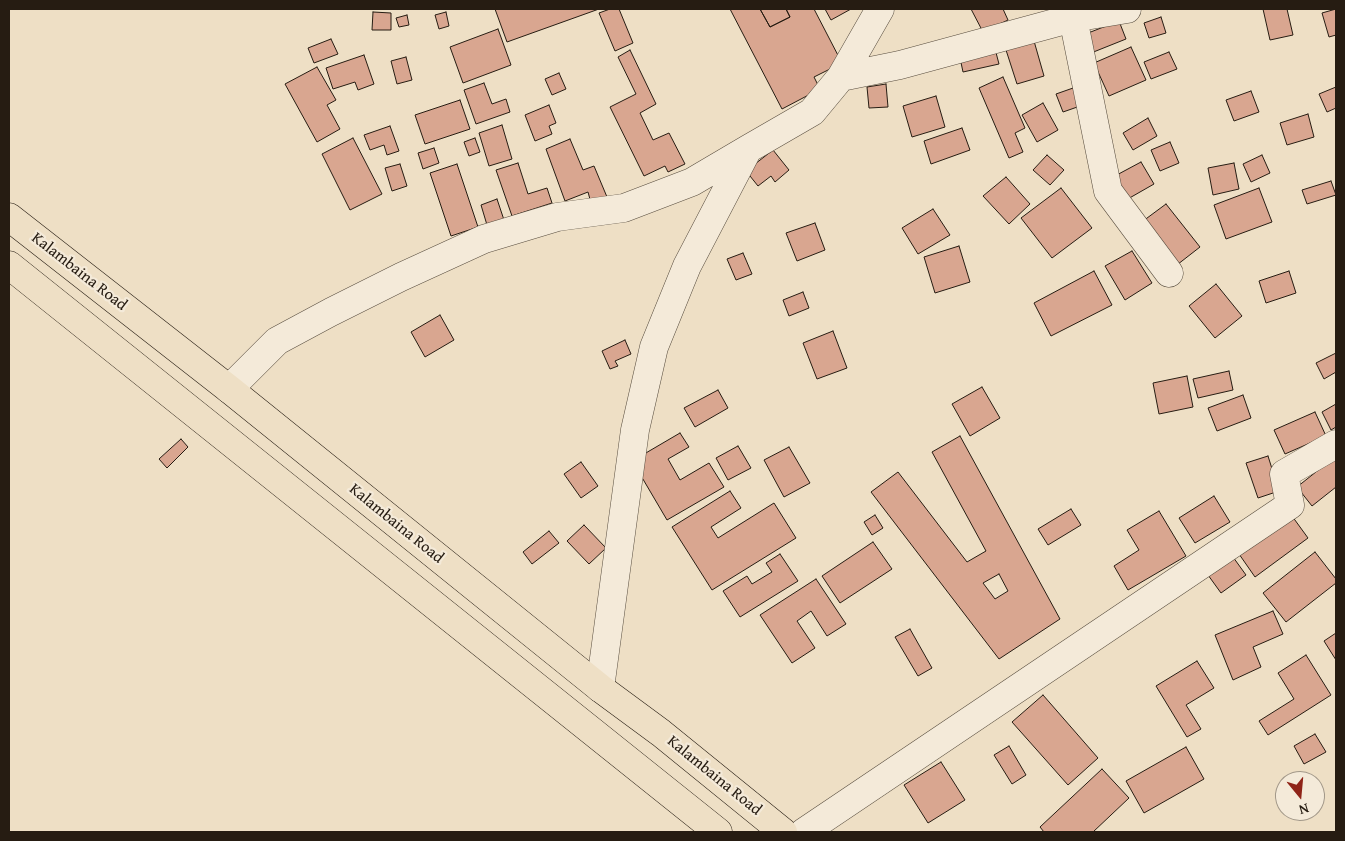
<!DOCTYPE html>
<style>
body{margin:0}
#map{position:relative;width:1345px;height:841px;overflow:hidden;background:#eedfc5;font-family:"Gentium Book Plus",serif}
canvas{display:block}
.frame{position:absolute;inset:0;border:10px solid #261c12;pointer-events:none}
.north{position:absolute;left:1275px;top:771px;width:50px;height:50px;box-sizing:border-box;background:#f4ead9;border:1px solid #a29889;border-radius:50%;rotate:163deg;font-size:14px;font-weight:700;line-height:20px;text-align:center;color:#261c12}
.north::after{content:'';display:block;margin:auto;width:18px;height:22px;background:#8f2418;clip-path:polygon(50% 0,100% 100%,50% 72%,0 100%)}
</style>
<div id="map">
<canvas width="1345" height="841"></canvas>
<div class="frame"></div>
<div class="north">N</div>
</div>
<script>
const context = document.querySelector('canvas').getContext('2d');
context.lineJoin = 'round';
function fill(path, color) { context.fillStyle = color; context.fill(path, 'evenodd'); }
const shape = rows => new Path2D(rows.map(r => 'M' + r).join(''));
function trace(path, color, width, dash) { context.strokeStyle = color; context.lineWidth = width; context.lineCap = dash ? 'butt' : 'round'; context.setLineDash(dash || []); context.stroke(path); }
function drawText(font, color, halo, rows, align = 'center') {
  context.font = font + ' "Gentium Book Plus",serif'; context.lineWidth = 4.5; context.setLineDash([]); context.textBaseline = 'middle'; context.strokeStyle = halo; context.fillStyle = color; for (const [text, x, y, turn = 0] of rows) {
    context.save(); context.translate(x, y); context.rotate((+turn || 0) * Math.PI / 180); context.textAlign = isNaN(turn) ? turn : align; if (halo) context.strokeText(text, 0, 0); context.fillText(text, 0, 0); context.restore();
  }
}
const building = shape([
 [495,9,599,9,507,42,495,9],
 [610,9,619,9,633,43,615,51,599,13,610,9],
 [730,9,760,9,770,27,790,17,786,9,814,9,842,63,814,77,820,89,782,109,730,9],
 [760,9,786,9,790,17,770,27,760,9],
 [825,9,851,9,831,20,825,9],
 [971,9,1003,9,1008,20,983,32,971,9],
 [1263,9,1287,9,1293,35,1270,40,1263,9],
 [1336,9,1336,35,1329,37,1322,13,1336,9],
 [373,12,391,13,391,30,372,30,373,12],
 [446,12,449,26,439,29,435,15,446,12],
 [407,15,409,25,399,27,396,18,407,15],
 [1161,17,1166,33,1149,38,1144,23,1161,17],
 [1119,21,1126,39,1091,53,1083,35,1119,21],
 [498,29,511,65,463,83,450,47,498,29],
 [331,39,338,54,314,63,308,48,331,39],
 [1034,41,1044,76,1017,84,1006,50,1034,41],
 [994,45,999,64,963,72,959,53,994,45],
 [1131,47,1146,80,1109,96,1094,63,1131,47],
 [630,50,656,104,640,113,653,140,669,133,685,164,668,172,665,166,644,176,610,107,636,94,618,57,630,50],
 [1169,52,1177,69,1151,79,1144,62,1169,52],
 [364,55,374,84,358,90,355,82,333,89,326,68,364,55],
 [406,57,412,80,397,84,391,61,406,57],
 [317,67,336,100,327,105,340,129,317,142,285,84,317,67],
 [559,73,566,89,552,95,545,79,559,73],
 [1003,77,1025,128,1015,133,1023,152,1009,158,979,88,1003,77],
 [484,83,492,104,506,99,510,112,476,124,464,90,484,83],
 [886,84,888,107,869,108,867,87,886,84],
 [1076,87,1083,105,1063,112,1056,94,1076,87],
 [1336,87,1336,108,1327,112,1319,94,1336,87],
 [1251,91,1259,112,1234,121,1226,100,1251,91],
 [936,96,945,127,912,137,903,106,936,96],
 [460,100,470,129,425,144,415,115,460,100],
 [1043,103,1058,130,1037,142,1022,115,1043,103],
 [549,105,556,123,549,126,552,134,535,141,525,115,549,105],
 [1308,114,1314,137,1287,145,1280,123,1308,114],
 [1148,118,1157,136,1133,150,1123,133,1148,118],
 [502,125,512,159,489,166,479,133,502,125],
 [390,126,399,151,387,155,384,145,370,150,364,135,390,126],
 [962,128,970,150,931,164,924,141,962,128],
 [353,138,382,194,350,210,322,154,353,138],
 [475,138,480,152,469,156,464,142,475,138],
 [570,139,583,170,594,166,607,197,591,203,588,192,565,201,546,149,570,139],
 [1170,142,1179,163,1160,171,1151,150,1170,142],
 [434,148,439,163,423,169,418,153,434,148],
 [773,150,789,170,775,182,771,176,758,186,746,171,773,150],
 [1047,155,1064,170,1050,185,1033,170,1047,155],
 [1262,155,1270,173,1251,182,1243,164,1262,155],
 [1141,162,1154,184,1126,200,1113,177,1141,162],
 [518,163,528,194,547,188,552,203,512,216,496,170,518,163],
 [1234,163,1239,189,1213,195,1208,168,1234,163],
 [400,164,407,186,392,191,385,168,400,164],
 [457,164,478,227,451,236,430,173,457,164],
 [1006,177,1030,204,1009,224,983,196,1006,177],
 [1331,181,1336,195,1307,204,1302,190,1331,181],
 [1061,188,1092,228,1052,258,1021,218,1061,188],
 [1259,188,1272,222,1226,239,1214,205,1259,188],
 [497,199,504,220,487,225,481,205,497,199],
 [1166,204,1200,247,1173,268,1139,224,1166,204],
 [933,209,950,235,918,254,902,228,933,209],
 [815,223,825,250,797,261,786,233,815,223],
 [959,246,970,282,935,293,924,257,959,246],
 [1132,251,1152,283,1125,300,1105,266,1132,251],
 [743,253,752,274,736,280,727,259,743,253],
 [1094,271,1112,305,1051,336,1034,303,1094,271],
 [1289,271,1296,293,1266,303,1259,281,1289,271],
 [1216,284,1242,316,1215,338,1189,306,1216,284],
 [803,292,809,308,789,316,783,300,803,292],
 [440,315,454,340,425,357,411,332,440,315],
 [833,331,847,368,817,379,803,343,833,331],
 [625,340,631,354,615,361,618,366,610,369,602,351,625,340],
 [1336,353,1336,372,1324,379,1316,363,1336,353],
 [1229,371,1233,390,1198,398,1193,379,1229,371],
 [1187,376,1193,407,1159,414,1153,383,1187,376],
 [982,387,1000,418,970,436,952,404,982,387],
 [718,390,728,408,695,427,684,408,718,390],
 [1243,395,1251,418,1217,431,1208,408,1243,395],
 [1336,404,1336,427,1331,430,1322,412,1336,404],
 [1315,412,1326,436,1285,454,1274,430,1315,412],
 [680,433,689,447,668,459,680,480,709,463,724,487,667,520,637,469,639,457,680,433],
 [960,436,1060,619,999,659,871,492,898,472,967,562,986,551,932,452,960,436],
 [999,574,1008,591,995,599,983,583,999,574],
 [181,439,188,447,167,468,159,459,181,439],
 [738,446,751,468,728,480,716,458,738,446],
 [789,447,810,483,784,497,764,460,789,447],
 [1268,456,1279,491,1258,498,1246,463,1268,456],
 [1336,456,1336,487,1312,506,1297,487,1336,456],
 [581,462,598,486,581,498,564,474,581,462],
 [730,491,741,508,711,527,718,538,774,503,796,538,712,590,672,527,730,491],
 [1214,496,1230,522,1195,543,1179,518,1214,496],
 [1071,509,1081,525,1048,545,1038,529,1071,509],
 [1159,511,1186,556,1128,590,1114,566,1139,550,1127,530,1159,511],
 [875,515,883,528,872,535,864,522,875,515],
 [1292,516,1308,538,1255,577,1239,554,1292,516],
 [584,525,606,548,589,564,567,541,584,525],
 [549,531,559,543,532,564,523,552,549,531],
 [873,542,892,569,840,603,822,576,873,542],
 [1315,552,1336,579,1336,583,1286,622,1263,593,1315,552],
 [780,554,798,581,740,617,723,591,747,576,752,584,772,572,766,563,780,554],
 [1233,557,1246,575,1221,593,1208,575,1233,557],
 [816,579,846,624,827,636,811,611,797,621,815,648,792,663,760,615,816,579],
 [1273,611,1283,634,1253,647,1261,667,1233,680,1215,635,1273,611],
 [910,629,932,668,918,676,895,637,910,629],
 [1336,633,1336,660,1324,641,1336,633],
 [1306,655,1331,695,1268,735,1259,721,1294,699,1278,673,1306,655],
 [1197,661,1214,688,1186,705,1201,729,1187,737,1156,686,1197,661],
 [1043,695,1098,758,1068,785,1012,722,1043,695],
 [1315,734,1326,752,1304,764,1294,746,1315,734],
 [1009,746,1026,775,1012,784,994,755,1009,746],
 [1186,747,1204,779,1144,813,1126,781,1186,747],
 [941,762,965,800,928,823,904,785,941,762],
 [1102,769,1129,798,1093,832,1044,832,1040,827,1102,769]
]);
fill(building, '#d9a690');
trace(building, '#261c12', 1);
const minor = shape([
 [1073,18,1108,191,1169,273],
 [841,77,900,65,1073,18,1127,9],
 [229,389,277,341,331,312,401,277,484,239,557,217,624,208,692,182,748,149,812,112,841,77,880,9],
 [600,688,635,430,654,347,687,266,748,149],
 [804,832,1290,505,1284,474,1336,444]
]);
const major = shape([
 [9,217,229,389,600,688,661,733,783,832],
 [9,265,718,832]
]);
trace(minor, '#584d3f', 29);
trace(major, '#261c12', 29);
trace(minor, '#f4ead9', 28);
trace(major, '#eedfc5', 28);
drawText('16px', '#261c12', '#f4ead9', [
 ["Kalambaina Road",79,272,38],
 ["Kalambaina Road",396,524,39],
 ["Kalambaina Road",714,776,39]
]);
</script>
